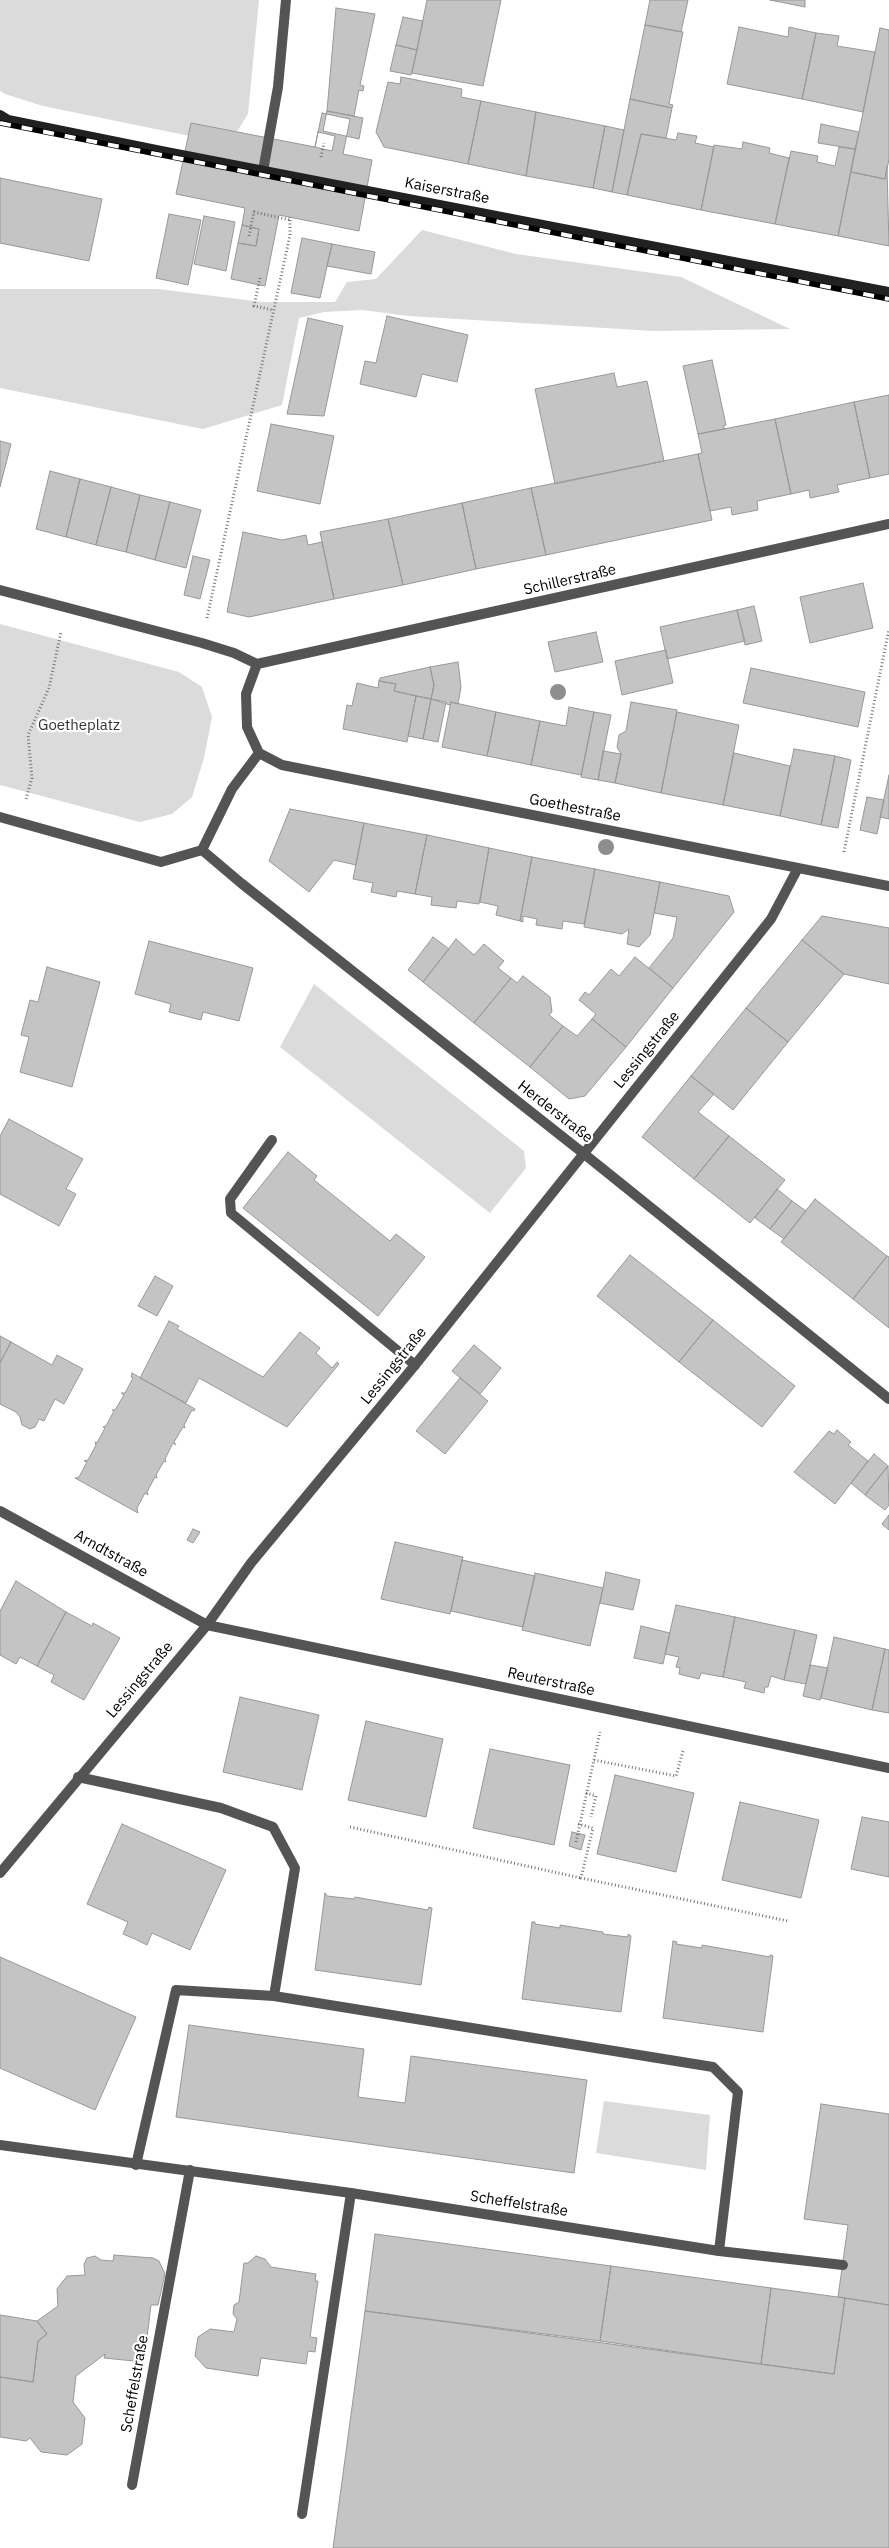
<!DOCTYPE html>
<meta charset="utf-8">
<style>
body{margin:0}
canvas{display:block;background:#fff}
</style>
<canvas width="889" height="2548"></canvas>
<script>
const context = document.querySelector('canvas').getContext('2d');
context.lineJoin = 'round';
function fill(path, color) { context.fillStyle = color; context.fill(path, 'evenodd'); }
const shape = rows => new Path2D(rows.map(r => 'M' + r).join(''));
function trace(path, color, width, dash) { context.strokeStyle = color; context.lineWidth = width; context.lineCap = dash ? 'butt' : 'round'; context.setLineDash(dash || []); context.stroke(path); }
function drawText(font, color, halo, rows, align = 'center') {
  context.font = font + ' "IBM Plex Sans",sans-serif'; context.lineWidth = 4.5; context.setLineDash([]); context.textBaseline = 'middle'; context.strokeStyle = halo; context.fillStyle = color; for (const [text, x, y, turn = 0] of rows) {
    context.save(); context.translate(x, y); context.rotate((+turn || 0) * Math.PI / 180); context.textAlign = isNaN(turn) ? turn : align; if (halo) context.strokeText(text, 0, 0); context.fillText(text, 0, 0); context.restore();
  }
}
fill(shape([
 [0,0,259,0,248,114,238,130,219,142,43,106,5,94,0,91],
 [422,230,516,254,681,277,790,329,654,331,409,316,362,310,324,312,299,318,282,405,203,429,0,388,0,289,158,289,262,302,335,302,347,282,376,279],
 [0,624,179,672,202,687,212,717,204,758,192,797,172,814,140,822,0,785],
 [314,984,524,1151,526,1168,490,1213,280,1047],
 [604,2101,710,2115,706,2170,596,2153]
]), '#dbdbdb');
const building = shape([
 [427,0,501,0,483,86,412,73,427,0],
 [650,0,688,0,681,32,645,25,650,0],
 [770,0,805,0,805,7,770,0],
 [336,8,375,14,360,85,364,86,363,91,359,90,354,116,327,111,336,8],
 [403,17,423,21,417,50,396,45,403,17],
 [645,25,683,32,669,104,673,105,672,108,630,99,645,25],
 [739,27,788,37,789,27,816,33,802,99,727,84,739,27],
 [880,28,889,30,889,159,885,179,851,172,880,28],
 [816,33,839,36,837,46,875,52,863,112,802,99,816,33],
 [396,45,417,50,411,75,390,71,396,45],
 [401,77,462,89,461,97,481,101,468,164,384,147,376,132,388,82,400,84,401,77],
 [630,99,672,108,666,138,641,134,627,195,612,192,630,99],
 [481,101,536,112,526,176,468,164,481,101],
 [327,111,363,118,359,139,323,131,327,111],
 [536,112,605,126,593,188,526,176,536,112],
 [322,113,350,119,343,154,372,160,359,231,279,215,265,286,231,279,238,243,256,246,259,229,242,225,245,208,176,194,191,123,315,147,322,113],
 [821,124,859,132,855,149,818,143,821,124],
 [605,126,624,130,612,192,593,188,605,126],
 [318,132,335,136,332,151,315,147,318,132],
 [678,133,697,136,695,143,714,147,701,210,627,195,641,134,676,140,678,133],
 [743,142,770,148,769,153,789,158,775,224,701,210,714,145,742,149,743,142],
 [839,147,855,149,838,236,775,224,791,151,818,156,817,162,835,166,839,147],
 [887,167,889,246,838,236,851,172,885,179,887,167],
 [0,178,102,199,89,261,0,243,0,178],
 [169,214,201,220,188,285,156,278,169,214],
 [204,216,235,222,226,271,194,264,204,216],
 [242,225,259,229,256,246,238,243,242,225],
 [302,238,332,244,320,298,291,293,302,238],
 [332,244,375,252,371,274,327,266,332,244],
 [387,316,468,335,457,382,422,374,416,397,360,384,365,361,376,363,387,316],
 [308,318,343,326,324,416,287,414,308,318],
 [712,360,726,425,723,426,725,429,698,434,683,366,712,360],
 [614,373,617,387,647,381,664,461,555,484,535,389,614,373],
 [889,395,889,474,870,478,854,402,889,395],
 [854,402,870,478,837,485,839,492,810,498,809,490,791,494,775,419,854,402],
 [775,419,791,494,757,501,758,510,732,515,731,507,710,511,698,454,702,453,698,434,775,419],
 [271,424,334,436,320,504,257,491,271,424],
 [0,441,11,444,0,487,0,441],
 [698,454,712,520,546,555,531,488,698,454],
 [50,471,80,479,66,537,36,529,50,471],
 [80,479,111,487,96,545,66,537,80,479],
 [111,487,140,495,126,552,96,545,111,487],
 [531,488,546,555,476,569,462,503,531,488],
 [140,495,170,502,155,560,126,552,140,495],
 [170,502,201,510,186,568,155,560,170,502],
 [462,503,476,569,403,585,388,519,462,503],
 [388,519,403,585,334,599,320,532,388,519],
 [243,532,282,540,306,535,308,545,322,542,334,599,249,617,227,612,243,532],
 [193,556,210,560,200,599,184,595,193,556],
 [863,583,873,628,810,643,800,597,863,583],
 [754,606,762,641,745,645,737,610,754,606],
 [737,610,745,641,667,659,660,627,737,610],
 [596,632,603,662,555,672,548,642,596,632],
 [666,650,673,683,622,695,615,661,666,650],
 [458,662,461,687,458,704,451,702,450,705,431,699,434,685,430,667,458,662],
 [430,667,434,685,431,699,394,691,396,684,379,681,380,678,430,667],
 [751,668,865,692,858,727,743,703,751,668],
 [379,681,396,684,394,691,416,696,407,742,343,729,347,705,352,706,357,683,378,688,379,681],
 [416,696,431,699,423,739,408,736,416,696],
 [431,699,446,702,438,742,423,739,431,699],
 [451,702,496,712,487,756,442,747,451,702],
 [631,702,677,710,661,793,615,783,621,754,617,747,619,735,626,731,631,702],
 [569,707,594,712,581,775,531,765,540,721,566,726,569,707],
 [496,712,540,721,531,765,487,756,496,712],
 [594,712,611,715,598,780,581,777,594,712],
 [677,712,739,725,723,805,661,793,677,712],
 [794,749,835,756,821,825,780,816,794,749],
 [603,751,621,754,615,783,598,780,603,751],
 [734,753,790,766,780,816,723,805,734,753],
 [835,756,851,760,838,828,821,825,835,756],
 [889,775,889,819,880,817,889,775],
 [867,797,884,800,877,834,860,830,867,797],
 [290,809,364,823,356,865,334,860,309,892,269,861,290,809],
 [364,823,427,835,415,894,397,891,396,897,371,892,373,883,353,879,364,823],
 [427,835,489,848,479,904,457,901,456,908,431,905,432,897,415,894,427,835],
 [489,848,532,857,520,921,496,915,498,906,480,902,489,848],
 [532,857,595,869,584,924,563,921,562,929,536,925,537,919,523,916,523,922,520,921,532,857],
 [595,869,660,882,650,935,639,947,627,944,629,929,622,934,584,927,595,869],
 [660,882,729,896,734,912,673,988,649,968,673,938,677,917,654,913,660,882],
 [822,916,889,928,889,984,844,974,802,940,822,916],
 [433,937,449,949,423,982,408,970,433,937],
 [456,939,474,955,484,944,504,961,498,968,511,978,474,1023,423,982,456,939],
 [802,940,844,974,788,1042,746,1008,802,940],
 [149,941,253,968,239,1021,203,1012,201,1020,169,1012,171,1004,135,994,149,941],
 [635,957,673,988,626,1047,592,1019,596,1014,579,1000,585,992,589,995,611,969,619,976,635,957],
 [47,967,100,982,72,1087,20,1072,29,1037,21,1035,30,1000,38,1002,47,967],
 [523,976,550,997,552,1012,549,1015,563,1026,530,1067,474,1023,511,978,517,983,523,976],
 [746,1008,788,1042,733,1110,691,1076,746,1008],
 [592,1019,626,1047,585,1096,569,1099,530,1067,563,1026,577,1036,592,1019],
 [691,1076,714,1094,698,1112,729,1136,694,1179,642,1137,691,1076],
 [9,1119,83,1159,66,1189,76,1194,59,1226,0,1194,0,1136,9,1119],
 [729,1136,785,1180,750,1223,694,1179,729,1136],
 [288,1152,317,1176,314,1180,390,1241,396,1234,425,1257,378,1316,243,1208,288,1152],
 [777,1189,792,1201,770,1229,755,1218,777,1189],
 [815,1199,887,1256,853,1299,781,1242,815,1199],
 [792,1201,806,1211,784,1239,770,1229,792,1201],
 [630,1255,713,1320,679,1362,597,1296,630,1255],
 [887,1256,889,1257,889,1328,853,1299,887,1256],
 [155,1276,173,1286,157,1316,138,1306,155,1276],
 [713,1320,795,1386,762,1427,679,1362,713,1320],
 [169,1321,179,1326,177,1329,263,1377,300,1332,320,1348,316,1353,332,1368,337,1362,339,1364,287,1427,199,1378,186,1403,140,1378,169,1321],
 [0,1336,11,1342,0,1363,0,1336],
 [11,1342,52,1365,57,1355,83,1369,64,1404,55,1399,44,1421,39,1419,35,1427,30,1429,22,1425,20,1417,16,1412,0,1404,0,1363,11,1342],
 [474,1345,501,1368,480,1394,452,1371,474,1345],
 [132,1373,195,1409,194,1411,192,1410,184,1425,185,1428,183,1427,174,1442,176,1445,173,1443,165,1459,166,1462,164,1461,156,1475,157,1478,155,1477,147,1492,148,1495,145,1493,137,1508,138,1513,75,1478,79,1477,87,1462,84,1461,88,1460,96,1445,95,1442,97,1443,105,1428,103,1427,106,1426,114,1411,112,1410,115,1410,124,1395,121,1393,125,1393,133,1378,131,1377,132,1373],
 [460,1378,488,1401,445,1454,416,1431,460,1378],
 [837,1430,851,1442,848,1445,868,1461,835,1504,794,1472,829,1431,834,1434,837,1430],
 [874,1454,888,1466,865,1495,851,1483,874,1454],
 [888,1466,889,1505,885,1510,865,1495,888,1466],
 [889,1515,889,1530,882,1524,889,1515],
 [193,1529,200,1532,193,1543,187,1540,193,1529],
 [395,1542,463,1557,450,1614,381,1599,395,1542],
 [462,1560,535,1576,523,1627,451,1611,462,1560],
 [606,1572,640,1580,633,1610,600,1603,606,1572],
 [535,1573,603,1588,590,1646,522,1630,535,1573],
 [16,1581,66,1612,37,1666,20,1657,16,1664,0,1655,0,1611,16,1581],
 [676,1605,735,1617,723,1677,701,1673,699,1679,679,1674,680,1668,676,1667,679,1657,665,1654,676,1605],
 [66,1612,92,1626,93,1623,120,1638,84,1700,51,1682,54,1675,37,1666,66,1612],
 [735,1617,795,1630,784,1680,771,1676,768,1687,765,1687,764,1693,744,1688,746,1682,723,1677,735,1617],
 [641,1626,670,1633,663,1664,634,1658,641,1626],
 [795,1630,817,1635,806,1684,784,1680,795,1630],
 [834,1637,885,1649,872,1710,821,1698,834,1637],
 [885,1649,889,1650,889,1713,872,1710,885,1649],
 [810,1665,828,1668,820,1700,803,1696,810,1665],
 [240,1697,319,1715,302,1790,223,1772,240,1697],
 [366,1721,443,1739,426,1817,348,1800,366,1721],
 [490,1749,570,1765,554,1845,473,1828,490,1749],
 [615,1775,694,1793,676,1872,597,1854,615,1775],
 [740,1802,819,1820,801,1898,722,1880,740,1802],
 [862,1817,889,1822,889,1877,851,1869,862,1817],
 [122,1824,226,1870,190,1950,152,1933,147,1945,135,1939,123,1934,128,1922,87,1904,122,1824],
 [572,1832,585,1835,581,1850,569,1846,572,1832],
 [325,1893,327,1896,354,1899,355,1897,428,1910,429,1907,432,1908,421,1985,315,1970,325,1893],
 [532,1922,535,1922,535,1924,560,1928,560,1925,603,1932,603,1934,628,1937,628,1934,631,1936,621,2012,522,1999,532,1922],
 [673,1941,677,1942,676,1944,702,1948,702,1945,770,1957,770,1955,773,1956,763,2032,663,2018,673,1941],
 [0,1957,136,2017,95,2110,0,2068,0,1957],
 [189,2025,364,2049,358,2097,405,2103,411,2056,587,2080,574,2173,176,2117,189,2025],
 [821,2104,889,2114,889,2305,838,2297,848,2225,804,2219,821,2104],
 [375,2234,611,2266,600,2341,365,2311,375,2234],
 [114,2255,153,2258,159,2261,165,2274,158,2305,151,2305,144,2362,104,2358,105,2354,76,2376,73,2402,85,2418,82,2444,67,2455,41,2452,30,2438,26,2441,0,2437,0,2377,33,2382,38,2341,47,2334,37,2321,58,2306,57,2289,67,2276,85,2275,84,2264,87,2258,95,2256,101,2260,113,2261,114,2255],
 [256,2256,265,2259,271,2267,316,2274,315,2281,318,2281,310,2337,317,2338,315,2352,308,2351,306,2364,261,2358,258,2376,206,2368,195,2356,198,2337,210,2329,234,2332,237,2319,233,2314,234,2305,239,2302,244,2263,248,2263,256,2256],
 [611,2266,771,2288,761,2364,600,2341,611,2266],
 [771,2288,845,2298,834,2374,761,2364,771,2288],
 [845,2298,889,2305,889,2548,333,2548,365,2311,834,2374,845,2298],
 [0,2315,37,2321,47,2334,38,2341,33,2382,0,2377,0,2315]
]);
fill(building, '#c4c4c4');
trace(building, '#989898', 1);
trace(shape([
 [321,157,324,143],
 [249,236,254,212,290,220],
 [260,278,254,306,273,310],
 [207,618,290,235,290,217],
 [26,799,32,778,28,735,49,688,61,632],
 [844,852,889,629],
 [594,1760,676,1776,683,1751],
 [586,1793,596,1796,591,1817],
 [578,1824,593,1828,581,1878,788,1921],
 [350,1827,581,1878],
 [576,1842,600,1732]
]), '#767676', 3, [1, 2.5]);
trace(shape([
 [272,1140,230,1199,231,1213,415,1365],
 [78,1777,221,1808,273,1827,295,1868,274,1996],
 [136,2165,176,1990,274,1996,713,2067,738,2092,719,2251,843,2265],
 [132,2485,190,2170],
 [302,2514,351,2193]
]), '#545454', 10);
trace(shape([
 [263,171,278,87,286,0],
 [0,590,202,643,234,653,257,664],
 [257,664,889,524],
 [257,664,246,694,247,727,259,753],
 [259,753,282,765,889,886],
 [0,817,161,862,202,850,232,789,259,753],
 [202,850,241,883,583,1153,889,1399],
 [0,1511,207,1625,889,1768],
 [0,1873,207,1625,251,1563,415,1365,771,919,798,868],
 [0,2145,351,2193,719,2251]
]), '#545454', 10);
trace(shape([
 [0,115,8,120,166,152,889,292]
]), '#212121', 10);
const rail = shape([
 [0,123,889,299]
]);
trace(rail, '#000', 5.5);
trace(rail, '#fff', 4, [11]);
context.fillStyle = '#8e8e8e';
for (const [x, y] of [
 [558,692],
 [606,847]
]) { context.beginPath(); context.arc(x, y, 8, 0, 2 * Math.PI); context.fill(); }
drawText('15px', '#000', '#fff', [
 ["Kaiserstraße",447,191,11],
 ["Schillerstraße",570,580,-13],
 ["Goethestraße",575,808,11],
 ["Lessingstraße",647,1050,-51],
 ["Herderstraße",555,1112,38],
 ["Lessingstraße",394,1366,-51],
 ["Arndtstraße",111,1554,29],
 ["Lessingstraße",140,1680,-50],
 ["Reuterstraße",551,1682,12],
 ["Scheffelstraße",519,2204,9],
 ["Scheffelstraße",135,2384,-80]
]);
drawText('15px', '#323232', '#fff', [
 ["Goetheplatz",79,726]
]);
</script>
